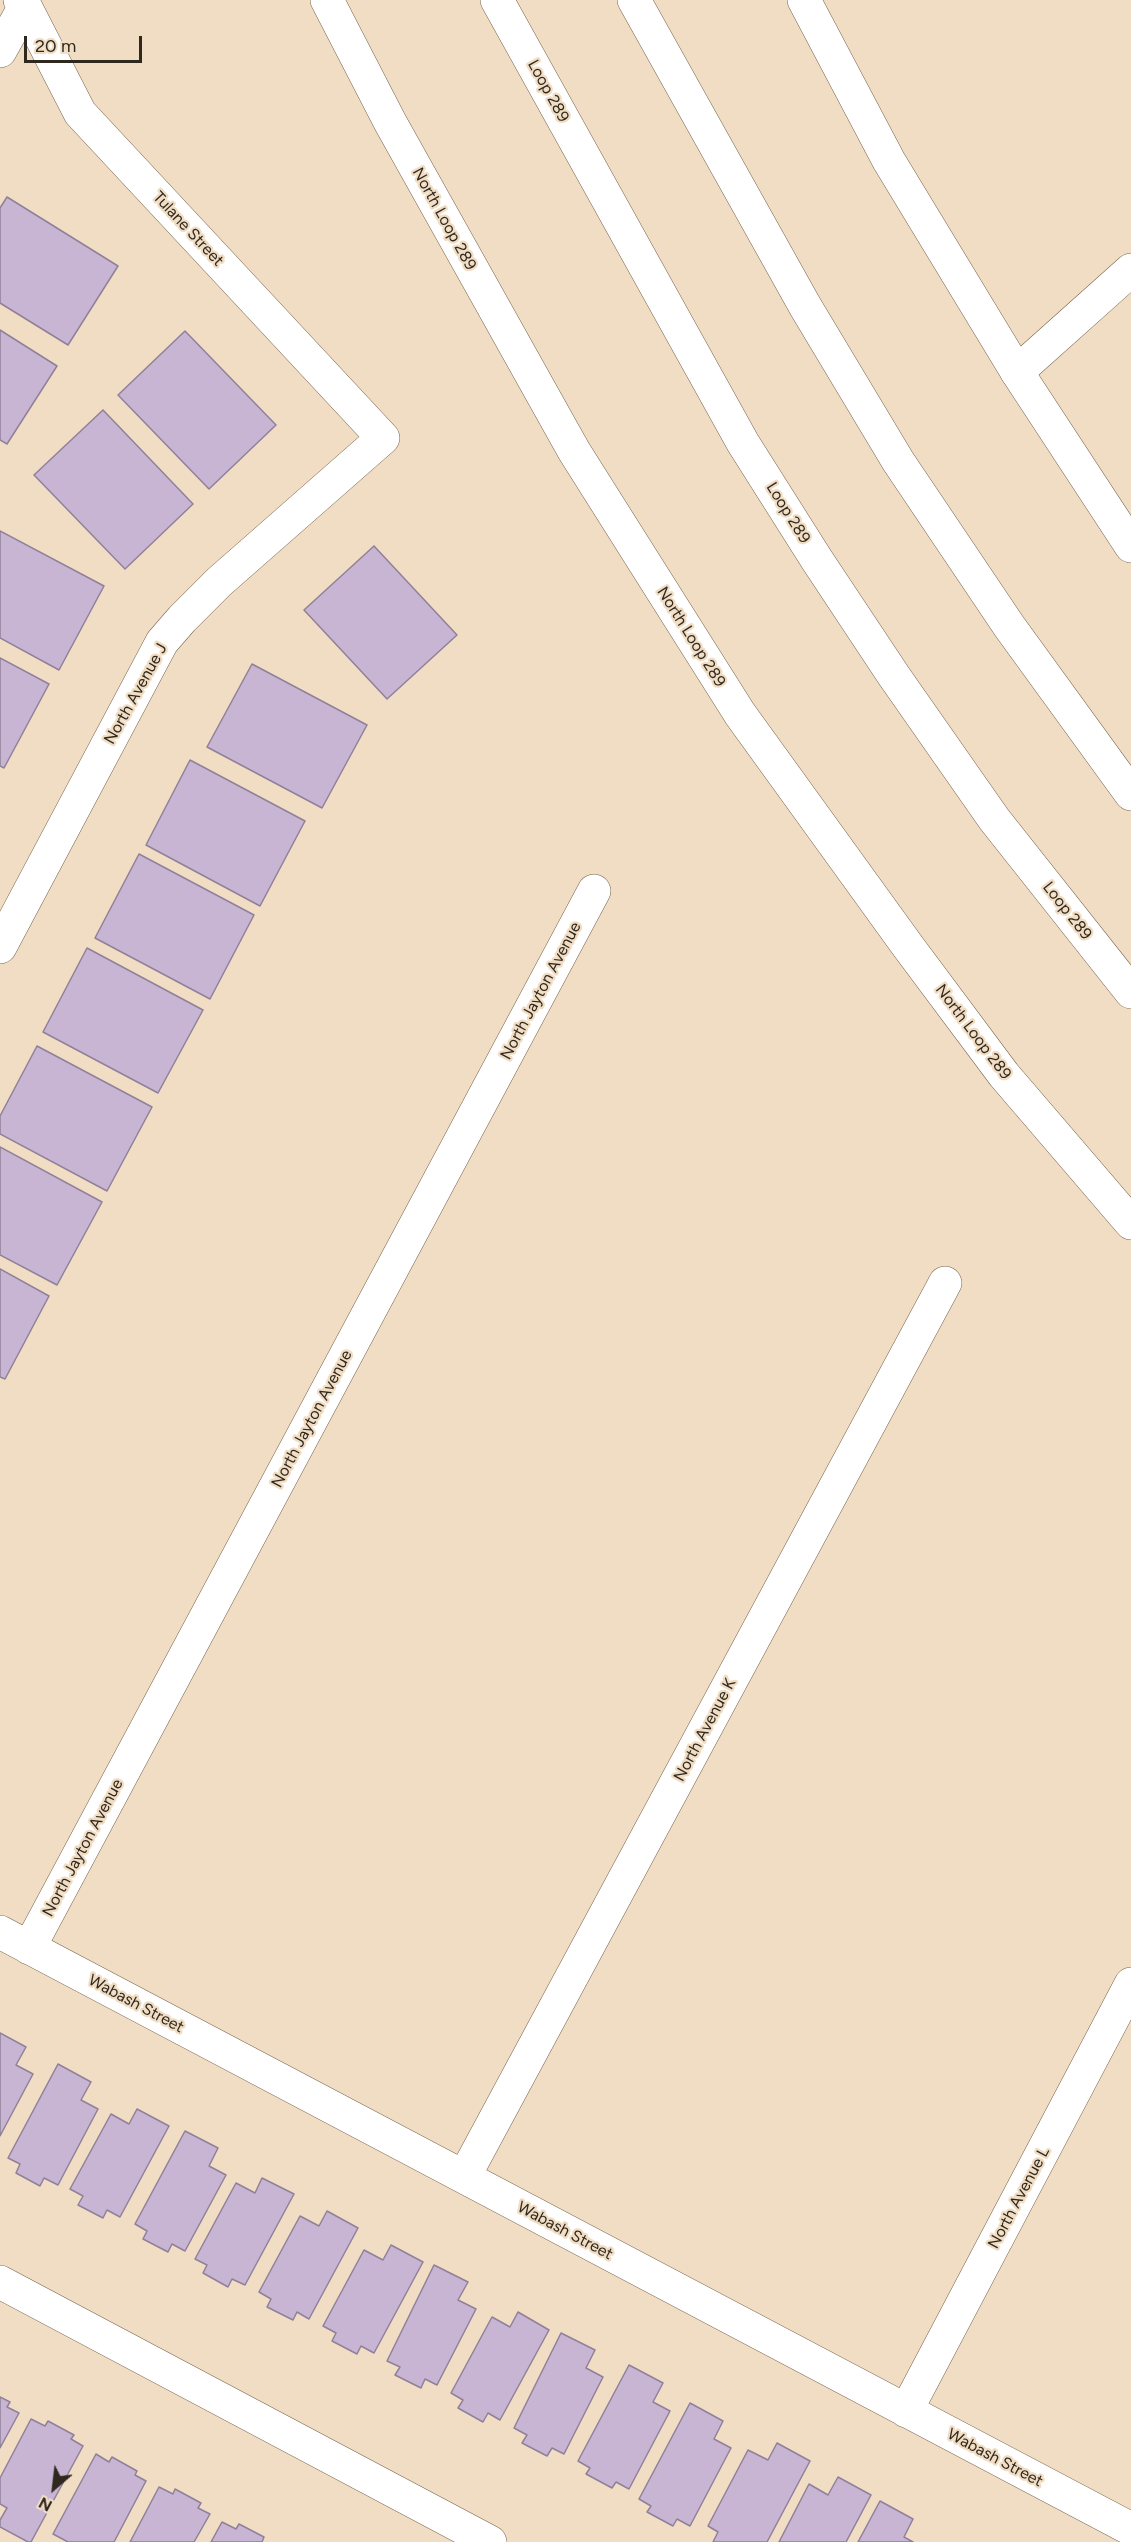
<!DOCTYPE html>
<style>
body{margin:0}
#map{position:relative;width:1131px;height:2542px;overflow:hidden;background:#f1ddc3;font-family:Figtree,sans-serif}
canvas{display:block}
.north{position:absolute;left:24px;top:2458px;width:60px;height:60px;-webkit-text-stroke:4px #f1ddc3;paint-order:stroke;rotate:208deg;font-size:16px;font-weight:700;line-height:24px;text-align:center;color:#2f281e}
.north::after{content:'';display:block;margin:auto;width:21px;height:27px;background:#2f281e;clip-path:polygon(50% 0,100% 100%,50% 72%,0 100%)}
.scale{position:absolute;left:24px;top:36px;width:118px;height:27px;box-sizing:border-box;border:3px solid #2f281e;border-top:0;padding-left:8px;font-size:18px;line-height:21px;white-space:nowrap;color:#2f281e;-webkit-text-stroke:4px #f1ddc3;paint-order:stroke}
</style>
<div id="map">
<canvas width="1131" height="2542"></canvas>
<div class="north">N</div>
<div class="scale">20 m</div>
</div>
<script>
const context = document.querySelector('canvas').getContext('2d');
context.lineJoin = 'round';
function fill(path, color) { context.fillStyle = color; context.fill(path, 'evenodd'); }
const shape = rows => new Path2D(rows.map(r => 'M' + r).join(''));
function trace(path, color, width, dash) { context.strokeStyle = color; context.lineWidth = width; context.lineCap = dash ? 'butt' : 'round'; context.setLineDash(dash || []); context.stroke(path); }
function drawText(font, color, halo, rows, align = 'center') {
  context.font = font + ' Figtree,sans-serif'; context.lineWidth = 4.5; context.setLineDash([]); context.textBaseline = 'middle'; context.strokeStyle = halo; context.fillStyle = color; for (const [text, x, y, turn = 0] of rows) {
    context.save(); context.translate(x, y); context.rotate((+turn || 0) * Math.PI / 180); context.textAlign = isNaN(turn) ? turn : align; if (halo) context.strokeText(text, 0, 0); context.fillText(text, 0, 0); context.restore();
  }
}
const building = shape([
 [7,197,118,266,68,345,0,303,0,208,7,197],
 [0,330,57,366,7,444,0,440,0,330],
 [185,331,276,425,209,489,118,395,185,331],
 [103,410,193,504,125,569,34,475,103,410],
 [0,531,104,586,59,670,0,638,0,531],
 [374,546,457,635,387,699,304,610,374,546],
 [0,658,49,684,4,768,0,766,0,658],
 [252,664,367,725,322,808,207,747,252,664],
 [190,760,305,821,260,906,146,845,190,760],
 [139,854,254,915,210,999,95,938,139,854],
 [87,948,203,1010,158,1093,43,1032,87,948],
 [37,1046,152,1107,107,1191,0,1134,0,1116,37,1046],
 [0,1147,102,1202,57,1285,0,1255,0,1147],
 [0,1269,49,1296,5,1379,0,1377,0,1269],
 [0,2033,26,2047,16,2065,33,2074,0,2136,0,2033],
 [58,2064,91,2082,81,2100,98,2109,58,2185,44,2178,40,2186,16,2173,20,2164,8,2158,58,2064],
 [137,2109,169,2126,120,2217,107,2210,103,2218,78,2205,83,2196,70,2189,111,2114,129,2124,137,2109],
 [185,2131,218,2148,209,2166,226,2175,185,2251,172,2244,168,2252,143,2239,147,2231,135,2224,185,2131],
 [262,2178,294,2194,245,2285,232,2279,228,2287,203,2273,207,2265,195,2259,236,2183,255,2193,262,2178],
 [327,2211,358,2228,309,2319,297,2312,293,2320,267,2307,271,2299,259,2292,300,2216,319,2226,327,2211],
 [391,2245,423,2262,374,2353,361,2346,357,2354,332,2341,336,2333,323,2326,364,2250,383,2260,391,2245],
 [434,2265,468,2282,458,2300,476,2309,437,2385,425,2379,421,2388,395,2375,400,2367,387,2361,434,2265],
 [518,2312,549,2330,500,2420,488,2413,483,2422,458,2408,463,2400,451,2393,492,2317,510,2327,518,2312],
 [561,2333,595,2350,586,2368,603,2377,564,2454,552,2448,547,2456,522,2443,527,2435,514,2428,561,2333],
 [629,2365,663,2383,653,2402,670,2411,629,2489,616,2482,612,2488,586,2474,590,2468,578,2461,629,2365],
 [0,2397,10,2402,7,2407,19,2413,0,2448,0,2397],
 [690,2403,723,2421,714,2439,731,2448,690,2526,677,2519,673,2526,647,2512,651,2506,639,2499,690,2403],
 [31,2419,45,2426,48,2421,74,2435,71,2439,83,2446,31,2542,28,2542,0,2527,0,2520,7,2508,0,2504,0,2478,31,2419],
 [777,2443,810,2461,767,2542,713,2542,718,2532,708,2526,748,2450,768,2460,777,2443],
 [96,2454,109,2462,112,2457,137,2471,135,2475,146,2481,114,2542,68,2542,53,2534,96,2454],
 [838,2477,871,2495,846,2542,779,2542,809,2484,828,2495,838,2477],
 [159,2487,173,2494,175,2489,201,2503,198,2508,210,2514,194,2542,130,2542,159,2487],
 [880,2501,913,2519,904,2537,913,2542,858,2542,880,2501],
 [222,2522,236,2529,239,2524,264,2537,262,2542,211,2542,222,2522]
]);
fill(building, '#c8b5d3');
trace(building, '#908099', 1.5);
const minor = shape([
 [0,51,25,6],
 [1017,372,1131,270],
 [0,947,162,642,182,619,219,582,383,438,80,113,25,6,20,0],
 [0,1932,1131,2529],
 [29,1948,594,891],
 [464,2177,945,1283],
 [0,2282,490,2542],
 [906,2411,1131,1984]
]);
const major = shape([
 [327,0,390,122,574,451,740,714,907,945,1004,1075,1131,1223],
 [804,0,889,161,1017,372,1131,546]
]);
const highway = shape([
 [497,0,743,443,817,560,894,676,994,819,1131,992],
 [634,0,805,306,898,461,1009,626,1131,794]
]);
trace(minor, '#75634d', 34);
trace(major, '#75634d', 34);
trace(highway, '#75634d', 34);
trace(minor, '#fff', 33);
trace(major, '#fff', 33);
trace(highway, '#fff', 33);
drawText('16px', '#2f281e', '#f1ddc3', [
 ["Loop 289",548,91,61],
 ["North Loop 289",444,219,61],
 ["Tulane Street",188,229,47],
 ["Loop 289",788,513,58],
 ["North Loop 289",691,637,58],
 ["North Avenue J",136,694,-61],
 ["Loop 289",1067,911,52],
 ["North Jayton Avenue",541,991,-62],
 ["North Loop 289",973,1032,53],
 ["North Jayton Avenue",312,1419,-62],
 ["North Avenue K",705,1730,-62],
 ["North Jayton Avenue",83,1848,-62],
 ["Wabash Street",136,2004,28],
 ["North Avenue L",1019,2198,-62],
 ["Wabash Street",565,2231,28],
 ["Wabash Street",995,2458,28]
]);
</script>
